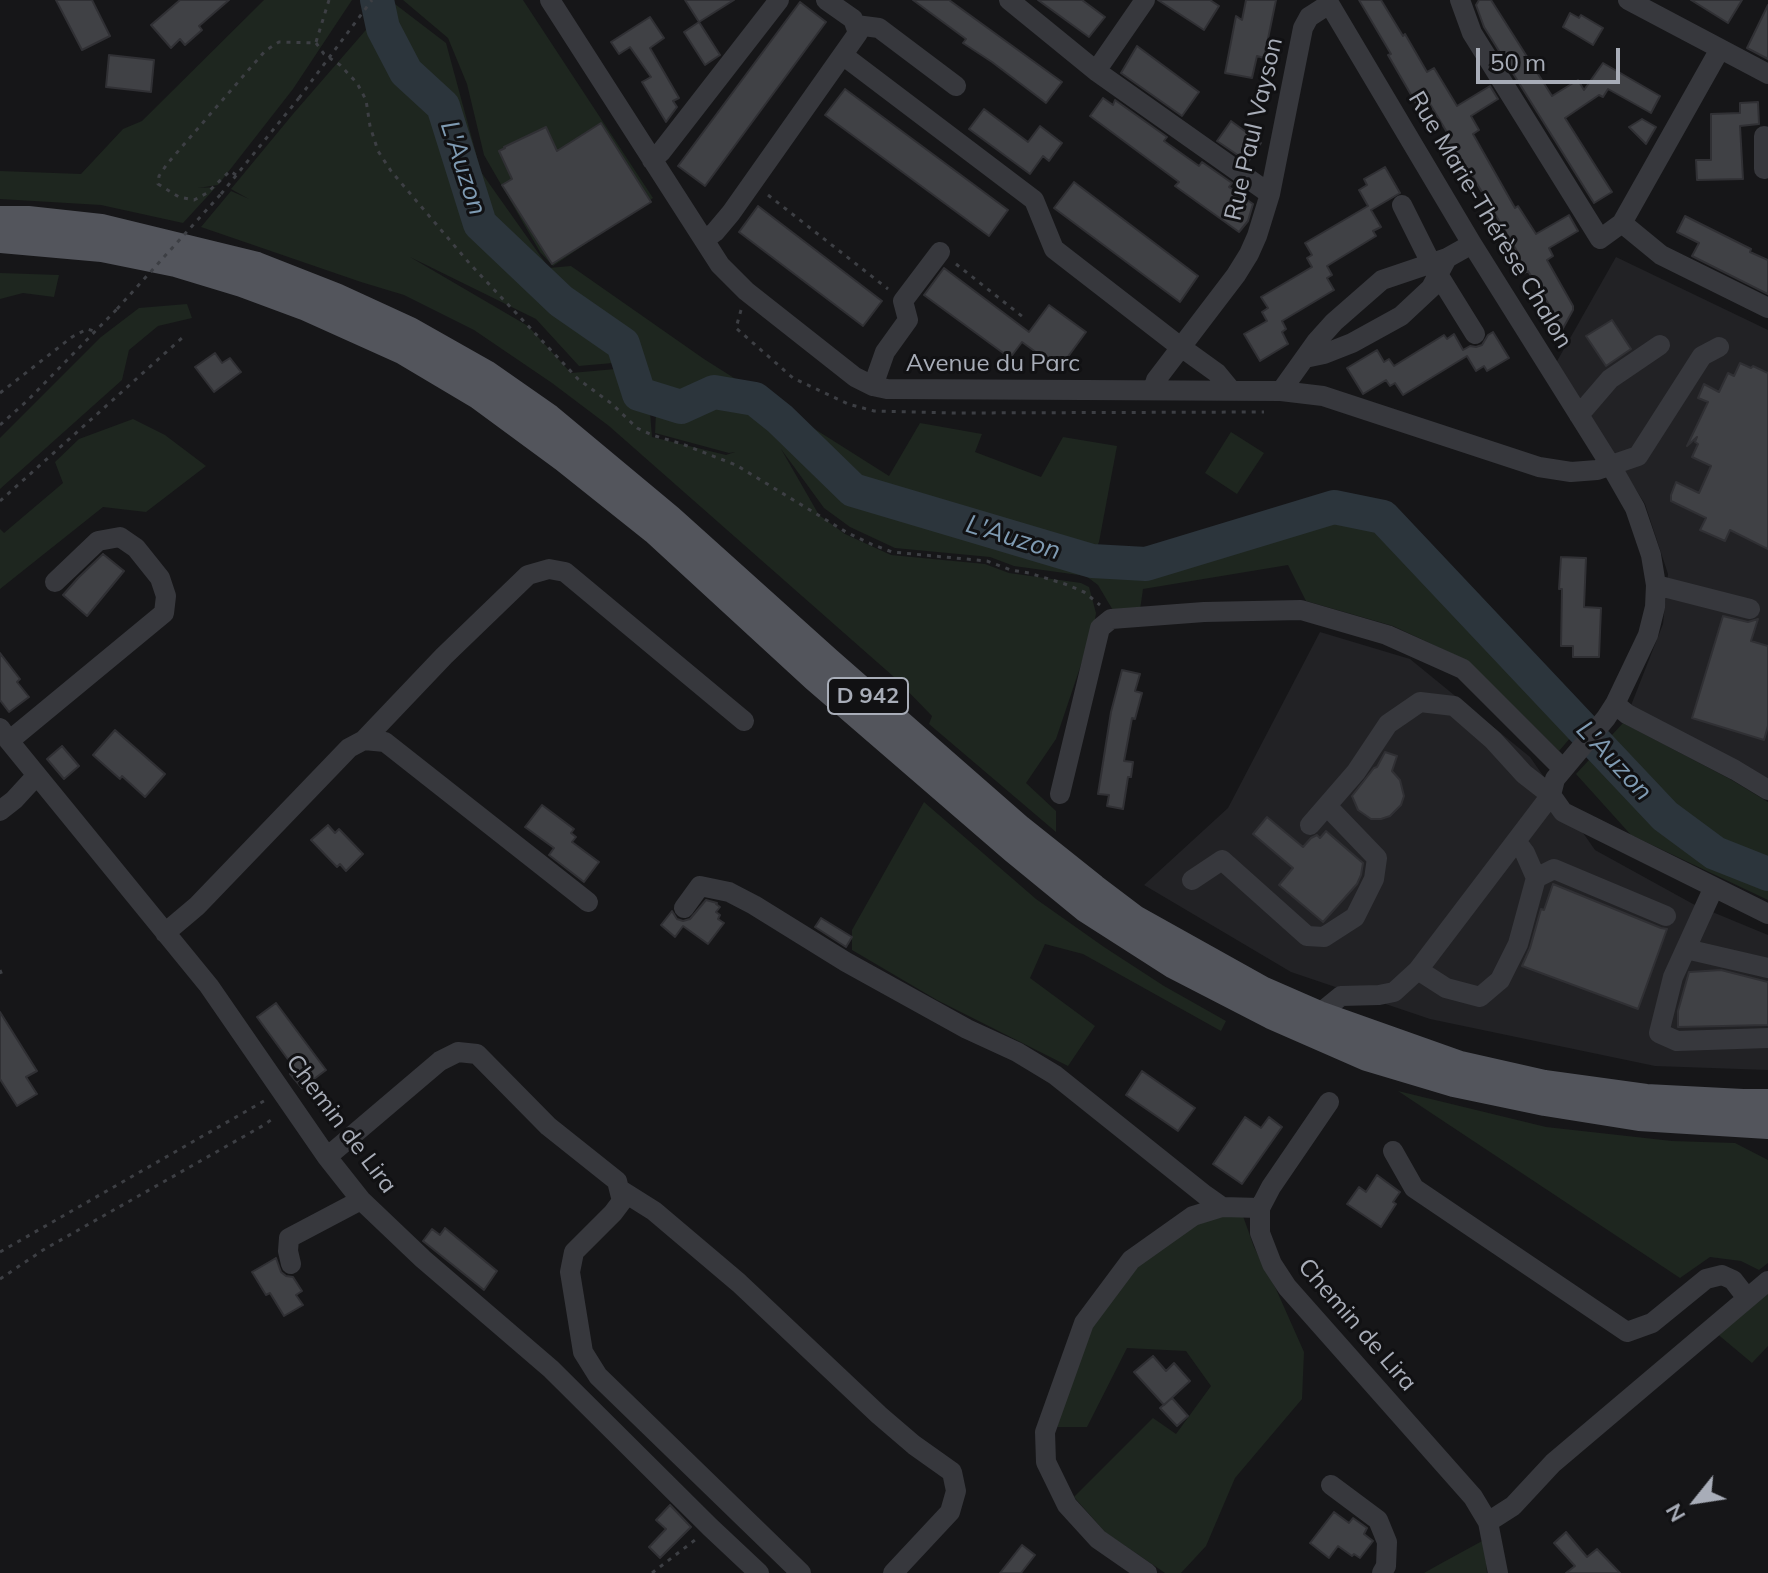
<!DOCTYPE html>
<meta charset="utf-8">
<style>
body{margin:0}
#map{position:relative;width:1768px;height:1573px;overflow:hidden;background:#161618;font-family:Mulish,sans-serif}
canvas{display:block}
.north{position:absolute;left:1656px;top:1461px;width:80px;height:80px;-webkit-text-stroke:6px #111113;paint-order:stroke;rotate:240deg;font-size:22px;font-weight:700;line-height:32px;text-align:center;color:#a8adb8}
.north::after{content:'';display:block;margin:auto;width:28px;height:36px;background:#a8adb8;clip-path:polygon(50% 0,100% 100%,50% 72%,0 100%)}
.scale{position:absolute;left:1476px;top:48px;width:144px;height:36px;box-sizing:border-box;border:4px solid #a8adb8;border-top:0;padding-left:10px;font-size:24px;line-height:28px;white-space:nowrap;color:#a8adb8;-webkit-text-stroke:6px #111113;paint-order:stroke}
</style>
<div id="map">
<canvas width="1768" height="1573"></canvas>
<div class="north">N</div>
<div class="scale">50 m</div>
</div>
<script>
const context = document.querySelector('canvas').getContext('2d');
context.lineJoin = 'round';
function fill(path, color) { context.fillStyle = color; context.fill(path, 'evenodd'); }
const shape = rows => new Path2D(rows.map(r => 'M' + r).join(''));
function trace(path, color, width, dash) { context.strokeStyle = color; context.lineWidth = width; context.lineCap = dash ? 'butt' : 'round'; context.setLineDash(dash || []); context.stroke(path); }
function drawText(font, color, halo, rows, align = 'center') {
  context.font = font + ' Mulish,sans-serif'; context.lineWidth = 6; context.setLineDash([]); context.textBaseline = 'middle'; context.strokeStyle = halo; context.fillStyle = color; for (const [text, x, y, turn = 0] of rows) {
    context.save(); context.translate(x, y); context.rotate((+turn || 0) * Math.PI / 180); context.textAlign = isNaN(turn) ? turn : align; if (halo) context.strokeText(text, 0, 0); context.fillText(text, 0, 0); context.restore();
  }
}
fill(shape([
 [1616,257,1768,330,1768,782,1630,708,1663,624,1668,574,1645,504,1556,363],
 [1320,632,1410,659,1530,757,1595,850,1693,904,1768,935,1768,1070,1655,1066,1430,1019,1291,972,1144,885,1228,808]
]), '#222225');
fill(shape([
 [264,0,352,0,293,89,218,185,198,188,216,187,183,223,101,205,0,199,0,171,81,174,123,129,142,121],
 [403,0,523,0,653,198,553,266,540,252,484,155,467,84,448,38],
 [391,1,446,43,481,172,549,268,571,266,704,359,889,476,920,423,982,434,975,452,1041,477,1063,437,1117,446,1099,542,1088,565,1144,571,1335,515,1380,523,1577,730,1559,751,1468,661,1393,626,1306,601,1288,565,1143,589,1140,610,1114,612,1098,585,1086,576,1014,566,990,557,895,548,850,527,824,508,781,449,819,515,845,534,891,555,985,564,1009,573,1081,583,1089,587,1096,613,1094,626,1056,739,1026,783,1056,811,1056,832,929,724,932,716,894,677,609,426,552,383,474,330,404,295,361,282,201,227,231,191,249,199,231,189,293,114],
 [410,257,536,319,579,366,635,361,644,388,657,392,655,433,729,453,735,452,726,455,652,437,649,400,636,396,627,368,571,373,528,326],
 [0,273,59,275,54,297,23,293,0,299],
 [187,304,192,318,158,326,129,350,122,380,0,489,0,438,101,337,139,308],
 [133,419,165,435,206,466,146,512,103,507,0,589,0,529,4,533,63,483,55,462,79,439],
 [1231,432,1264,453,1237,494,1205,473],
 [1623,723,1730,779,1768,802,1768,900,1631,835,1576,774],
 [924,802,1036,899,1104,947,1164,986,1226,1021,1221,1031,1083,954,1045,944,1030,978,1095,1026,1068,1066,937,1000,852,950,852,930],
 [1398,1091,1546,1127,1672,1141,1735,1143,1768,1160,1768,1263,1759,1270,1741,1261,1710,1257,1680,1278],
 [1209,1216,1243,1216,1254,1247,1276,1289,1304,1352,1302,1399,1235,1478,1206,1546,1181,1573,1165,1573,1105,1532,1074,1497,1153,1418,1176,1434,1211,1386,1186,1351,1127,1348,1087,1427,1057,1427,1087,1328,1136,1266],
 [1768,1290,1768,1346,1752,1363,1715,1332],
 [1484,1540,1487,1573,1424,1573,1440,1564]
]), '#1e261f');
trace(shape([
 [377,0,383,28,406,72,443,106,480,224,561,301,623,344,639,394,681,407,714,392,755,399,780,419,853,490,1092,561,1146,564,1334,507,1383,517,1665,816,1715,853,1768,874]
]), '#2c353c', 34);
const building = shape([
 [56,0,92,0,110,36,82,50,56,0],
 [180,0,229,0,199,26,202,30,185,45,180,39,171,48,151,25,180,0],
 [685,0,734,0,699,22,685,0],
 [913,0,949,0,1062,82,1046,103,992,62,963,43,966,39,913,0],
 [1038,0,1082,0,1105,17,1089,37,1038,0],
 [1158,0,1210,0,1219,6,1204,30,1158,0],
 [1246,0,1276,0,1264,58,1257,56,1252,78,1225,73,1236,16,1242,20,1246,0],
 [1359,0,1381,0,1403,36,1405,34,1427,72,1434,68,1457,106,1490,86,1498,99,1471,116,1479,130,1473,134,1515,208,1518,206,1536,234,1569,215,1578,231,1549,248,1553,256,1547,260,1573,306,1573,310,1562,330,1553,338,1544,322,1544,316,1553,311,1528,271,1518,277,1508,259,1518,253,1514,246,1470,172,1460,178,1436,141,1448,134,1427,99,1417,105,1388,55,1391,54,1359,0],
 [1479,0,1491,0,1552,96,1578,80,1584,90,1603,63,1660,96,1651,113,1608,89,1603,97,1599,95,1565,118,1612,192,1594,203,1484,27,1476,5,1479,0],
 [1691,0,1742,0,1728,23,1691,0],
 [800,2,826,22,705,186,678,166,800,2],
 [1768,5,1768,59,1747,48,1768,5],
 [1570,13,1579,18,1581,15,1603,28,1593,45,1563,27,1570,13],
 [650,17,664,38,650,48,679,98,673,101,677,107,666,122,642,82,651,77,630,47,619,54,611,42,650,17],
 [699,22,720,55,705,65,684,32,699,22],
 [1137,46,1199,92,1182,116,1121,73,1137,46],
 [109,55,154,60,151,92,106,87,109,55],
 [845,89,1008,210,989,236,825,115,845,89],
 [1103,98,1113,105,1115,100,1167,137,1164,141,1199,166,1202,162,1232,183,1229,187,1253,204,1248,221,1239,232,1175,186,1179,182,1090,116,1103,98],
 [1758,102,1759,124,1740,126,1743,179,1697,180,1696,160,1711,160,1711,114,1740,113,1740,103,1758,102],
 [984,109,1028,142,1040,126,1062,143,1049,161,1043,156,1030,174,969,129,984,109],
 [1642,119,1656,127,1646,144,1629,127,1642,119],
 [1231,121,1261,143,1248,162,1217,141,1231,121],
 [601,123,651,202,552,264,502,185,512,179,499,151,505,148,504,147,546,127,557,151,601,123],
 [1385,167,1400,193,1371,210,1381,227,1373,231,1376,236,1327,266,1332,275,1327,278,1334,290,1282,321,1286,329,1282,332,1288,344,1260,361,1244,334,1267,321,1262,312,1268,308,1261,297,1312,267,1307,258,1312,255,1305,243,1368,206,1359,190,1367,185,1364,179,1385,167],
 [1074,182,1198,276,1180,302,1054,208,1074,182],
 [758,206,882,301,863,326,739,232,758,206],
 [1685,216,1751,249,1750,252,1768,260,1768,294,1692,256,1699,243,1677,232,1685,216],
 [944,268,1029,332,1049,305,1086,332,1059,369,1022,342,1010,358,924,295,944,268],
 [1612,320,1631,349,1606,366,1586,336,1612,320],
 [1493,332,1509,358,1487,371,1484,366,1476,371,1467,356,1403,395,1395,383,1390,386,1386,380,1363,394,1347,368,1377,350,1384,362,1389,359,1394,366,1444,335,1447,339,1454,334,1463,350,1470,346,1476,347,1482,345,1488,335,1493,332],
 [215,353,222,363,230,358,241,372,214,392,195,367,215,353],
 [1740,363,1751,368,1753,366,1768,373,1768,549,1730,530,1725,541,1700,530,1706,518,1671,501,1671,495,1676,482,1699,493,1711,466,1692,457,1698,444,1695,442,1697,437,1687,446,1708,402,1698,398,1704,384,1719,392,1728,373,1734,376,1740,363],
 [103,554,124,571,87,616,63,595,78,578,103,554],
 [1561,557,1586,558,1584,607,1601,608,1599,657,1573,657,1573,646,1561,646,1562,589,1559,589,1561,557],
 [1723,616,1748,622,1758,619,1751,641,1768,646,1768,726,1764,740,1692,718,1723,616],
 [0,653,20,679,17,682,29,697,9,712,0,700,0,653],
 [1122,670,1140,674,1135,691,1142,693,1135,719,1132,718,1124,761,1133,762,1131,777,1128,777,1123,809,1107,806,1109,795,1098,794,1111,712,1122,670],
 [115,730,165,774,145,797,122,776,120,779,93,755,115,730],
 [62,746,79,766,64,779,47,759,62,746],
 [1385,752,1397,756,1392,771,1400,780,1404,796,1401,805,1390,816,1381,819,1371,819,1358,810,1352,796,1374,768,1377,767,1385,752],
 [542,805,574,829,571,833,576,837,572,842,599,862,584,882,549,855,554,848,525,827,542,805],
 [1267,817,1303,847,1311,838,1317,835,1320,838,1326,831,1363,863,1361,875,1357,884,1323,922,1279,885,1293,868,1253,834,1267,817],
 [328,825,335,833,339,829,363,854,346,871,340,864,337,867,311,840,328,825],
 [1553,884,1661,928,1667,929,1638,1009,1522,966,1530,948,1541,909,1544,910,1553,884],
 [706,900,717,903,716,904,720,907,716,912,720,915,718,919,724,923,708,944,683,926,675,937,661,925,672,911,677,919,683,921,690,919,706,900],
 [821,918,852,937,846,947,815,927,821,918],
 [1721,970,1768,982,1768,1025,1678,1027,1678,1011,1689,972,1721,970],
 [276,1003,326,1070,302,1088,290,1074,295,1069,257,1017,276,1003],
 [0,1012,37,1071,26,1077,37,1094,17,1106,0,1079,0,1012],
 [1142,1071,1195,1108,1178,1131,1126,1095,1142,1071],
 [1245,1117,1261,1128,1269,1117,1282,1127,1242,1184,1213,1164,1245,1117],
 [1377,1175,1400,1192,1393,1202,1396,1204,1381,1227,1347,1204,1359,1187,1366,1192,1377,1175],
 [445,1228,497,1271,484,1290,423,1241,432,1229,440,1235,445,1228],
 [276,1258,281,1272,286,1276,293,1277,302,1291,296,1295,303,1305,284,1316,270,1293,266,1295,252,1272,276,1258],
 [1153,1356,1166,1371,1174,1363,1190,1381,1164,1405,1134,1372,1153,1356],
 [1172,1398,1188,1416,1177,1426,1160,1408,1172,1398],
 [670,1505,691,1527,660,1558,649,1547,666,1529,656,1520,670,1505],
 [1334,1512,1349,1523,1353,1518,1367,1528,1364,1534,1373,1541,1360,1558,1354,1554,1352,1556,1338,1546,1329,1558,1310,1543,1334,1512],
 [1566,1532,1587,1557,1597,1549,1620,1573,1566,1573,1575,1566,1554,1543,1566,1532],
 [1022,1545,1035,1555,1021,1573,1000,1573,1022,1545]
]);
fill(building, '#404145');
trace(building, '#303034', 2);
trace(shape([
 [316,42,329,0],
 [316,43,324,54,340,65,357,83,366,100,370,126,378,151,391,171,470,264,578,379,612,404,637,428,652,435,682,444,736,465,846,532,871,544,892,552,987,561,1011,570,1029,573,1065,584,1084,592,1100,605],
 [236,175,230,171,207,193,194,200,179,197,158,184,159,176,167,164,265,51,279,42,316,43],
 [221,194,299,98],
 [768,195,888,289],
 [956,264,1023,317],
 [741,310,736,328,793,378,848,404,874,411,954,413,1264,412],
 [0,393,72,337,87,329,94,331],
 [0,425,28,400,117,309],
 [0,501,182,338],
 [0,970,3,978],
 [0,1252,264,1101],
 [0,1279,43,1250,264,1125,275,1117],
 [652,1573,695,1540]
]), '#3d3f44', 3, [4, 6]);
trace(shape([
 [550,0,720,265,746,291,855,377,873,386,887,389,1281,391,1323,396,1539,467,1571,472,1597,470,1638,456,1702,356,1719,347],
 [1009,0,1096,71,1270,194],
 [1460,0,1472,33,1600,239,1622,223,1720,49],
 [1628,0,1768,74],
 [856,25,879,28,956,86],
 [844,56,1034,200,1054,249,1174,342,1217,373,1231,390],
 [1096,71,1145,0],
 [1764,136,1764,169,1768,168],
 [652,160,661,152,779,0],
 [1402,205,1431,263,1475,334],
 [1622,223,1661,255,1768,308],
 [704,240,715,232,731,213,858,33,853,19,826,0],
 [1305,358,1324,354,1352,343,1401,316,1431,288,1447,258],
 [873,386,885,352,908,320,903,301,940,252],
 [1153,390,1156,380,1236,275,1249,254,1257,236,1270,194,1303,28,1309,17,1329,4],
 [1281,391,1316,342,1334,322,1382,280,1447,258,1472,244],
 [1579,415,1610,379,1660,345],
 [1656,585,1750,609],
 [1615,704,1627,714,1735,770,1768,790],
 [0,728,9,741,209,986,327,1157,361,1200,423,1259,551,1369,710,1527,759,1573],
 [364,740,444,656,528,575,549,569,565,572,744,721],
 [9,741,164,613,166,596,160,578,136,548,120,537,98,541,55,582],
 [1060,794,1100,628,1111,619,1204,612,1301,610,1387,635,1463,669,1563,769],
 [0,811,14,800,37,775],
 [1310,825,1356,772,1388,724,1420,702,1454,706,1493,740,1524,774,1551,795,1563,812,1768,914],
 [1536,878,1554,869,1666,916],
 [1192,880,1222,860,1307,936,1324,937,1355,917,1374,879,1377,858,1327,806],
 [1714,887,1673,977,1659,1033,1677,1041,1768,1038],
 [684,908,700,886,729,892,754,905,846,962,967,1029,1017,1052,1055,1075,1205,1195,1222,1207],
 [165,933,197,906,349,748,364,740,385,742,588,902],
 [1686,949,1768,968],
 [1418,970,1446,988,1480,997,1500,980,1518,944,1536,878,1525,853,1516,841],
 [1319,1014,1341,996,1379,995,1394,992,1418,970,1551,795,1555,779,1606,718,1615,704,1648,635,1655,607,1656,585,1651,555,1635,508,1611,466,1472,244,1327,0],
 [1329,1102,1271,1187,1260,1208,1260,1233,1272,1264,1287,1287,1473,1497,1488,1522,1498,1573],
 [1393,1151,1414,1188,1627,1332,1652,1323,1706,1279,1722,1275,1733,1280,1747,1298],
 [327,1157,440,1061,458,1052,477,1054,548,1126,617,1181,622,1201,613,1213,574,1252,570,1272,583,1352,598,1376,801,1573],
 [619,1189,654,1211,739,1283,879,1415,914,1445,952,1472,956,1491,950,1512,893,1573],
 [291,1264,288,1251,289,1238,361,1200],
 [1331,1485,1378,1520,1387,1542,1386,1566,1382,1573],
 [1488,1522,1513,1506,1553,1463,1768,1281],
 [1147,1573,1098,1539,1067,1505,1046,1462,1045,1432,1084,1323,1131,1260,1193,1216,1222,1207,1260,1208]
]), '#37383d', 20);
trace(shape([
 [0,219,28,219,101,227,257,265,336,296,410,330,486,373,549,417,669,517,828,660,1020,828,1094,887,1135,918,1264,990,1319,1014,1460,1064,1544,1083,1646,1097,1743,1102,1768,1102],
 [0,240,102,249,176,264,242,284,304,307,404,352,478,396,565,460,654,531,815,679,1013,850,1085,909,1174,966,1271,1016,1367,1058,1454,1084,1545,1103,1639,1118,1768,1126]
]), '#53555c', 26);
trace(shape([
 [299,98,372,0],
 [117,309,221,194]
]), '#3d3f44', 3, [4, 6]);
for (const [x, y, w] of [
 [868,696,80]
]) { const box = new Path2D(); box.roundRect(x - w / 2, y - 18, w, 36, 6); context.fillStyle = '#111113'; context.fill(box); trace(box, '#a8adb8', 2); }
drawText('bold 22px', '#a8adb8', null, [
 ["D 942",868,696]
]);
drawText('24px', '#a8adb8', '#111113', [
 ["Rue Paul Vayson",1254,129,-77],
 ["Rue Marie-Thérèse Chalon",1490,220,59],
 ["Avenue du Parc",993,364],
 ["Chemin de Lira",341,1124,53],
 ["Chemin de Lira",1357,1325,49]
]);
drawText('italic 26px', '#7f9bb3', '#111113', [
 ["L'Auzon",463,168,72],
 ["L'Auzon",1013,538,17],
 ["L'Auzon",1614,761,47]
]);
</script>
